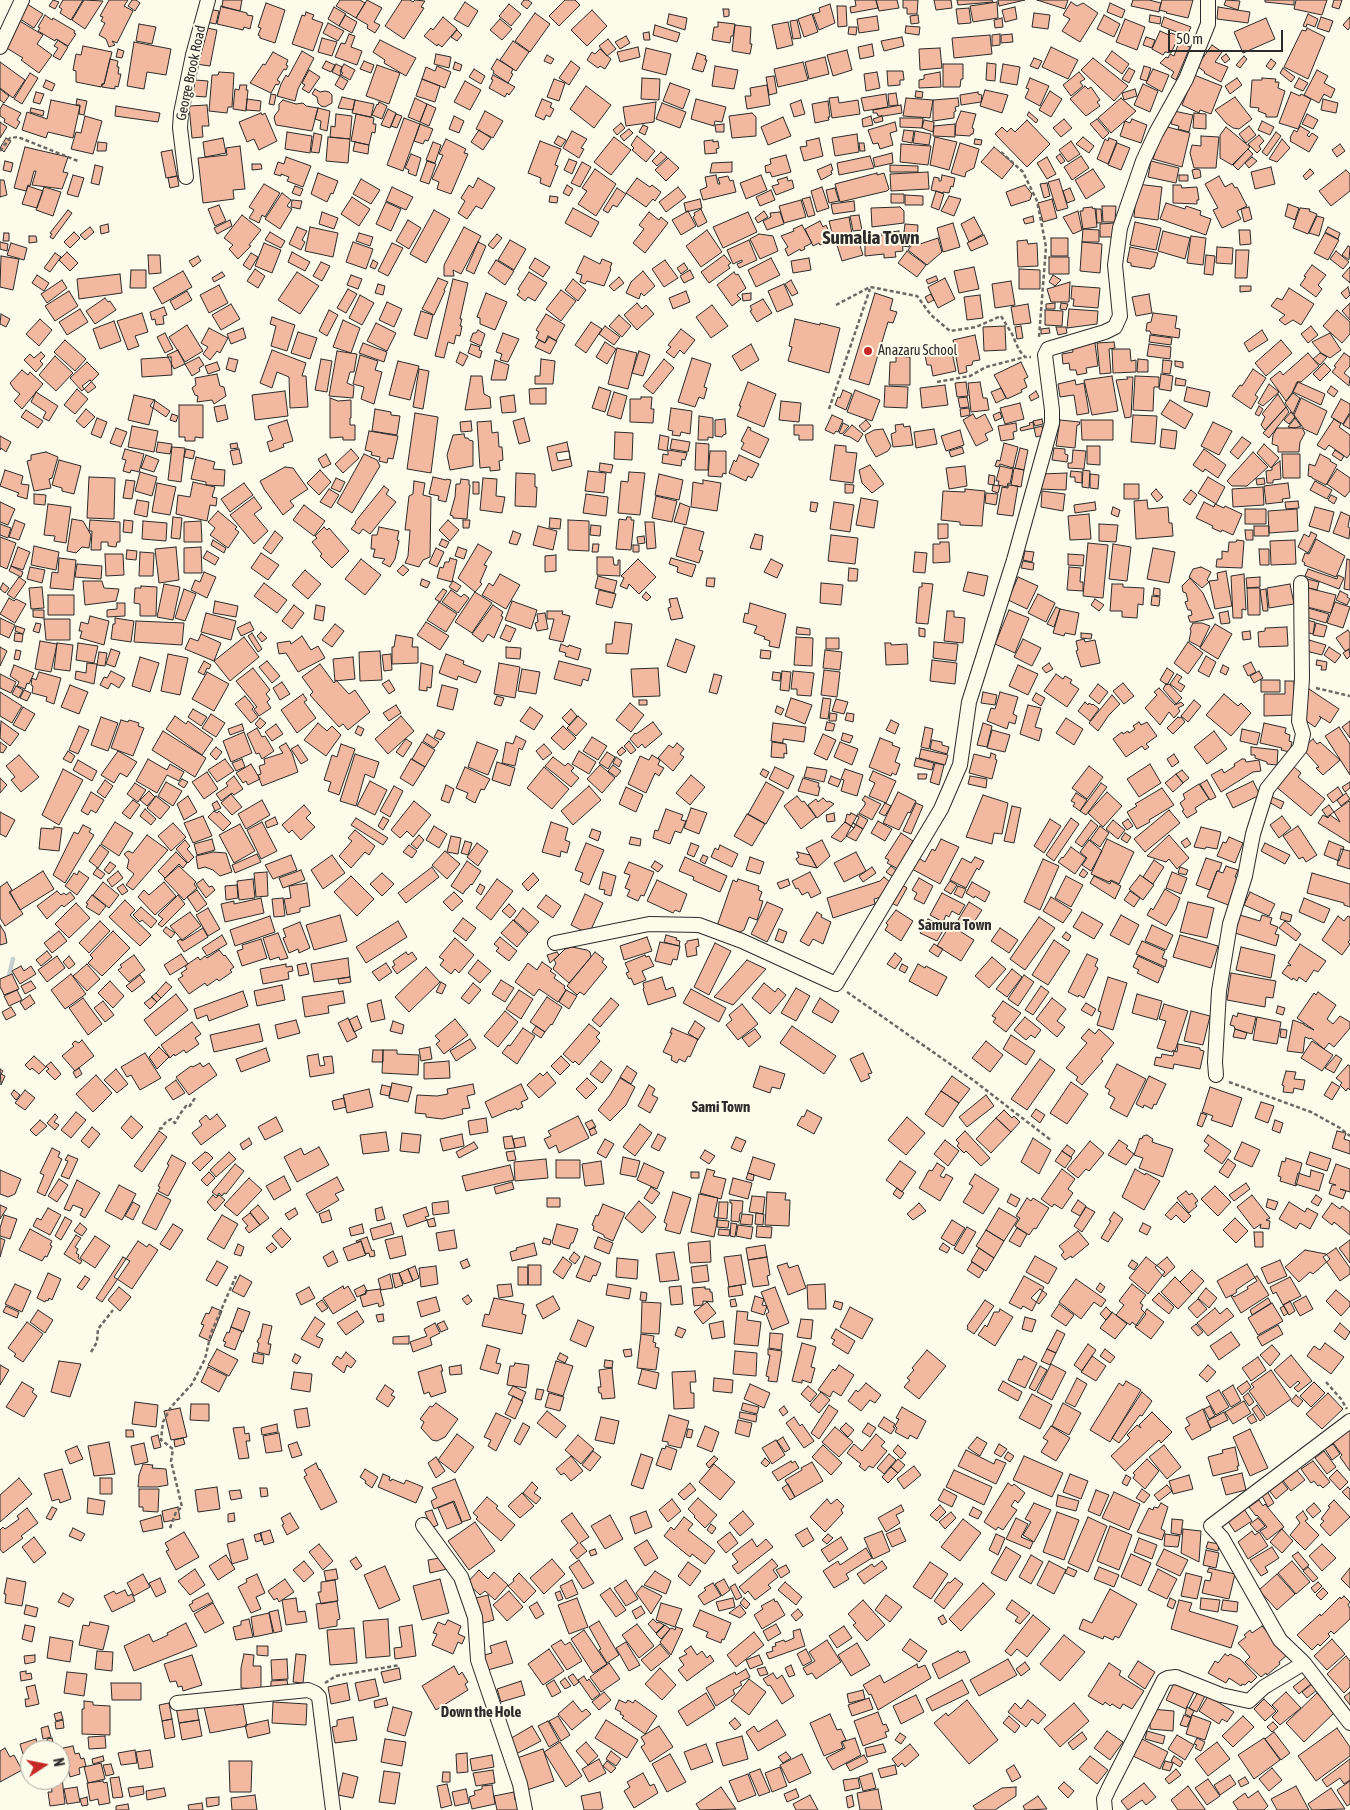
<!DOCTYPE html>
<style>
body{margin:0}
#map{position:relative;width:1350px;height:1810px;overflow:hidden;background:#fdfbea;font-family:"Asap Condensed",sans-serif}
canvas{display:block}
.north{position:absolute;left:20px;top:1740px;width:50px;height:50px;box-sizing:border-box;background:#fdfbea;border:1px solid #a9a89e;border-radius:50%;rotate:79deg;font-size:14px;font-weight:700;line-height:20px;text-align:center;color:#2b2b2b}
.north::after{content:'';display:block;margin:auto;width:18px;height:22px;background:#c62828;clip-path:polygon(50% 0,100% 100%,50% 72%,0 100%)}
.scale{position:absolute;left:1168px;top:30px;width:115px;height:22px;box-sizing:border-box;border:2px solid #2b2b2b;border-top:0;padding-left:6px;font-size:15px;line-height:18px;white-space:nowrap;color:#2b2b2b;-webkit-text-stroke:4px #fdfbea;paint-order:stroke}
</style>
<div id="map">
<canvas width="1350" height="1810"></canvas>
<div class="north">N</div>
<div class="scale">50 m</div>
</div>
<script>
const context = document.querySelector('canvas').getContext('2d');
context.lineJoin = 'round';
const shape = rows => new Path2D(rows.map(r => 'M' + r).join(''));
function trace(path, color, width, dash) { context.strokeStyle = color; context.lineWidth = width; context.lineCap = dash ? 'butt' : 'round'; context.setLineDash(dash || []); context.stroke(path); }
function fill(path, color) { context.fillStyle = color; context.fill(path, 'evenodd'); }
function drawText(font, color, halo, rows, align = 'center') {
  context.font = font + ' "Asap Condensed",sans-serif'; context.lineWidth = 4; context.setLineDash([]); context.textBaseline = 'middle'; context.strokeStyle = halo; context.fillStyle = color; for (const [text, x, y, turn = 0] of rows) {
    context.save(); context.translate(x, y); context.rotate((+turn || 0) * Math.PI / 180); context.textAlign = isNaN(turn) ? turn : align; if (halo) context.strokeText(text, 0, 0); context.fillText(text, 0, 0); context.restore();
  }
}
trace(shape([
 [0,984,8,979,13,959]
]), '#c7d0d0', 4.5);
const building = shape([
 [21,0,43,14,34,28,11,13,21,0],
 [53,0,59,2,55,9,49,6,53,0],
 [63,0,83,0,71,20,60,13,62,9,59,7,63,0],
 [84,0,103,1,85,29,72,20,84,0],
 [109,0,128,0,124,6,133,11,117,43,112,41,115,45,109,47,106,39,99,35,105,23,101,21,103,17,100,16,109,0],
 [132,0,136,0,140,3,135,11,128,6,132,0],
 [223,0,242,0,240,11,222,7,223,0],
 [340,0,360,0,365,3,356,18,336,6,340,0],
 [367,0,382,8,374,22,380,25,375,33,367,28,368,25,356,18,367,0],
 [402,0,410,0,413,2,415,0,425,1,421,7,424,8,404,39,385,26,402,0],
 [524,0,528,0,532,3,527,9,521,4,524,0],
 [565,0,575,0,580,5,559,26,549,16,565,0],
 [855,0,876,0,878,8,851,13,850,7,856,6,855,0],
 [876,0,897,0,899,8,879,11,876,0],
 [903,0,918,0,917,14,907,14,907,8,903,8,903,0],
 [934,0,951,0,952,8,936,10,934,0],
 [957,0,992,0,993,2,958,5,957,0],
 [998,0,1025,0,999,6,998,0],
 [1037,0,1068,0,1065,9,1037,0],
 [1133,0,1149,0,1161,3,1159,12,1131,6,1133,0],
 [1162,0,1193,0,1188,18,1166,13,1167,12,1159,10,1162,0],
 [1226,0,1240,1,1238,10,1224,5,1226,0],
 [1265,0,1294,0,1294,5,1265,2,1265,0],
 [1296,0,1327,0,1322,15,1294,9,1296,0],
 [1334,0,1342,0,1339,9,1332,7,1334,0],
 [465,2,478,11,468,27,454,19,465,2],
 [997,2,998,18,973,22,970,6,997,2],
 [1071,2,1077,6,1083,3,1098,13,1080,42,1062,31,1070,19,1063,15,1071,2],
 [266,3,285,10,275,43,260,38,260,36,258,35,261,28,258,27,266,3],
 [1110,3,1125,10,1122,18,1107,12,1110,3],
 [509,4,521,14,511,26,499,16,509,4],
 [830,4,835,23,819,30,813,14,820,12,819,8,830,4],
 [221,6,247,13,247,15,253,16,250,29,244,27,243,30,217,24,221,6],
 [837,6,846,6,847,26,838,27,837,6],
 [334,7,346,14,339,26,328,19,334,7],
 [1015,7,1017,19,1005,22,1002,10,1015,7],
 [1218,7,1250,12,1248,23,1217,19,1218,7],
 [969,8,971,23,958,24,956,9,969,8],
 [208,9,219,11,216,24,206,22,208,9],
 [723,9,729,9,729,16,724,17,723,9],
 [592,10,607,26,587,46,571,30,592,10],
 [306,12,314,15,312,19,323,23,313,51,292,44,302,15,305,16,306,12],
 [535,13,550,24,530,52,515,41,535,13],
 [1034,13,1050,15,1048,29,1032,27,1034,13],
 [669,14,687,18,685,30,667,24,669,14],
 [812,14,818,32,804,37,798,19,812,14],
 [1308,14,1318,19,1315,27,1307,24,1306,27,1303,26,1308,14],
 [45,15,52,20,53,18,75,31,74,33,76,34,68,46,56,39,55,41,38,31,40,28,38,27,45,15],
 [345,15,357,22,352,33,339,26,345,15],
 [918,15,919,23,911,24,910,16,918,15],
 [1104,15,1120,24,1114,37,1097,29,1104,15],
 [1150,15,1161,17,1160,24,1149,22,1150,15],
 [877,16,879,30,859,33,857,19,877,16],
 [13,17,43,35,37,44,52,55,39,73,21,60,23,58,0,44,13,17],
 [443,17,457,29,442,47,438,44,437,46,424,36,431,28,433,30,443,17],
 [1164,17,1191,27,1187,36,1161,26,1164,17],
 [1321,17,1333,21,1329,32,1317,28,1321,17],
 [1350,17,1350,27,1348,30,1343,25,1350,17],
 [1002,18,1003,27,995,28,994,20,1002,18],
 [1266,18,1275,39,1243,53,1234,32,1266,18],
 [500,19,512,29,502,40,490,30,500,19],
 [1125,19,1145,27,1137,50,1116,42,1125,19],
 [797,20,801,38,793,39,790,21,797,20],
 [718,22,735,24,733,36,731,36,730,43,712,40,714,27,718,27,718,22],
 [788,22,793,45,777,49,772,25,788,22],
 [328,23,344,31,338,41,323,33,328,23],
 [139,24,156,27,152,44,136,41,139,24],
 [655,25,680,33,677,42,653,35,655,25],
 [735,25,751,27,750,44,752,44,750,54,732,51,735,25],
 [906,26,920,27,919,35,905,33,906,26],
 [202,27,217,30,210,66,196,64,202,27],
 [849,27,857,27,856,35,848,34,849,27],
 [1307,28,1325,37,1308,79,1284,67,1302,30,1306,31,1307,28],
 [457,30,462,35,457,41,451,37,457,30],
 [1160,31,1169,35,1171,33,1179,36,1171,53,1165,52,1163,55,1152,49,1160,31],
 [649,32,650,40,644,40,643,33,649,32],
 [349,34,355,36,351,47,362,51,357,65,335,57,341,43,345,44,349,34],
 [1000,34,1000,45,992,46,992,35,1000,34],
 [1012,34,1013,42,1001,43,1001,35,1012,34],
 [990,35,992,54,954,58,952,38,990,35],
 [626,36,630,43,620,49,615,42,626,36],
 [902,37,904,46,884,51,881,41,902,37],
 [1146,37,1155,40,1152,48,1143,45,1146,37],
 [322,38,337,42,332,56,318,52,322,38],
 [608,39,616,49,607,56,599,46,608,39],
 [58,40,68,47,60,60,53,56,58,48,54,46,58,40],
 [380,40,416,58,406,76,384,63,385,60,373,52,380,40],
 [513,41,529,52,516,71,500,60,513,41],
 [134,42,171,49,166,75,147,72,144,89,127,86,134,42],
 [1179,42,1190,47,1176,80,1171,77,1174,72,1160,63,1166,57,1168,58,1170,54,1174,56,1179,42],
 [872,44,874,56,860,59,858,47,872,44],
 [1212,45,1222,52,1215,62,1228,67,1221,82,1204,73,1205,72,1197,66,1212,45],
 [83,46,112,52,104,84,102,84,101,87,76,82,76,71,73,70,76,54,81,55,83,46],
 [638,47,640,57,620,62,617,52,638,47],
 [1051,47,1078,60,1068,79,1042,67,1051,47],
 [646,48,671,54,666,75,642,69,646,48],
 [940,48,942,68,920,70,919,49,940,48],
 [118,49,124,51,122,58,116,57,118,49],
 [600,49,611,59,605,69,600,66,598,68,587,60,592,52,595,54,600,49],
 [847,50,852,70,833,76,827,55,847,50],
 [302,51,314,58,298,89,295,101,277,96,281,84,286,75,288,77,302,51],
 [1112,51,1129,64,1122,74,1105,61,1112,51],
 [273,52,288,60,286,65,288,66,286,70,284,69,277,80,280,82,278,85,276,84,271,93,250,83,263,64,265,65,273,52],
 [697,53,706,56,705,60,707,60,703,72,692,69,697,53],
 [436,54,451,57,449,68,434,64,436,54],
 [1226,54,1230,59,1225,63,1221,58,1226,54],
 [547,55,554,59,551,64,544,61,547,55],
 [1244,56,1247,59,1240,68,1236,65,1244,56],
 [825,57,829,74,809,79,805,62,825,57],
 [1034,58,1042,61,1038,69,1030,66,1034,58],
 [1093,58,1128,86,1114,101,1081,70,1093,58],
 [110,59,118,61,117,67,119,67,118,74,121,74,118,87,115,86,115,89,102,87,102,84,104,84,110,59],
 [497,59,513,69,511,73,513,74,508,83,493,73,494,71,491,69,497,59],
 [1271,59,1276,63,1271,70,1266,66,1271,59],
 [326,61,335,65,331,72,322,68,326,61],
 [364,61,374,65,371,73,360,69,364,61],
 [571,61,580,68,569,85,559,78,571,61],
 [0,62,25,80,13,98,0,88,0,62],
 [455,62,462,65,460,71,453,69,455,62],
 [803,62,808,80,778,87,774,69,803,62],
 [987,63,996,64,995,81,986,80,987,63],
 [336,64,342,67,340,76,332,72,336,64],
 [344,64,355,70,350,80,341,75,343,73,340,71,344,64],
 [943,64,963,64,963,79,961,79,960,87,943,87,943,64],
 [1003,64,1020,67,1017,85,1000,82,1003,64],
 [377,65,400,73,389,104,366,96,377,65],
 [437,66,451,72,445,88,422,79,426,67,435,71,437,66],
 [715,66,738,70,734,89,712,86,715,66],
 [1144,66,1151,68,1147,81,1140,79,1144,66],
 [1129,68,1135,71,1129,83,1122,79,1129,68],
 [1283,68,1295,77,1291,82,1280,73,1283,68],
 [474,69,485,76,481,84,469,77,474,69],
 [1153,69,1169,75,1162,92,1146,83,1153,69],
 [309,70,320,77,309,93,302,89,305,85,302,83,309,70],
 [1317,70,1328,76,1324,83,1335,89,1331,98,1324,94,1319,103,1304,95,1317,70],
 [887,71,903,71,904,80,900,80,900,85,888,86,887,71],
 [219,72,234,73,232,107,228,107,227,113,209,111,212,75,218,75,219,72],
 [877,72,880,88,866,91,864,74,877,72],
 [940,72,941,87,919,88,919,80,924,79,924,75,940,72],
 [1079,72,1085,79,1080,82,1083,86,1071,96,1063,85,1079,72],
 [30,73,38,78,22,104,14,99,30,73],
 [493,75,515,87,509,95,507,93,505,97,489,88,493,80,491,79,493,75],
 [1194,75,1222,86,1211,114,1200,110,1199,113,1182,105,1194,75],
 [340,76,348,81,343,90,335,85,340,76],
 [774,76,777,93,769,95,766,77,774,76],
 [642,78,660,79,659,100,641,99,642,78],
 [1030,78,1049,86,1040,106,1025,98,1029,89,1026,88,1030,78],
 [1237,78,1242,85,1230,94,1225,86,1237,78],
 [1262,78,1276,79,1275,82,1279,82,1278,88,1285,91,1277,117,1266,117,1266,114,1258,111,1259,108,1250,107,1252,80,1262,80,1262,78],
 [1299,78,1308,83,1303,91,1294,87,1299,78],
 [422,79,440,86,435,102,416,96,422,79],
 [554,79,565,83,559,101,547,97,554,79],
 [46,80,55,84,52,91,43,87,46,80],
 [195,80,208,81,206,97,193,96,195,80],
 [465,81,481,90,470,110,454,102,465,81],
 [670,83,690,90,683,109,663,101,670,83],
 [1143,84,1158,91,1150,112,1134,105,1143,84],
 [240,85,247,85,246,90,248,90,246,111,233,109,235,89,239,90,240,85],
 [767,85,770,105,747,109,745,96,751,96,750,88,767,85],
 [586,86,611,105,594,128,570,109,586,86],
 [1085,86,1088,89,1091,87,1100,100,1097,102,1100,106,1086,116,1070,99,1085,86],
 [0,89,9,96,4,103,0,100,0,89],
 [315,89,320,92,325,91,329,92,332,95,332,103,325,107,321,106,318,103,317,97,312,94,315,89],
 [1135,89,1137,96,1124,100,1122,93,1135,89],
 [985,90,1008,95,1002,113,980,106,985,90],
 [916,91,923,92,922,98,915,97,916,91],
 [1050,91,1062,99,1051,117,1039,110,1050,91],
 [36,92,44,94,40,104,33,102,36,92],
 [978,92,978,94,982,95,981,102,961,105,960,95,978,92],
 [1291,92,1300,96,1301,94,1311,99,1298,129,1279,123,1291,92],
 [896,93,898,105,889,106,888,94,896,93],
 [271,94,276,95,274,105,269,104,271,94],
 [886,94,888,107,864,111,861,98,886,94],
 [342,97,355,100,353,110,338,108,342,97],
 [838,97,839,103,858,100,860,114,832,118,829,98,838,97],
 [1235,97,1252,119,1239,129,1233,128,1226,123,1215,110,1235,97],
 [415,98,427,104,420,122,408,117,415,98],
 [906,98,933,100,930,118,903,116,906,98],
 [958,98,959,106,955,107,956,111,954,112,954,118,933,121,933,100,958,98],
 [1121,98,1136,111,1111,133,1098,118,1121,98],
 [77,99,87,101,84,115,79,114,80,105,76,105,77,99],
 [247,99,261,101,260,111,246,110,247,99],
 [542,99,552,103,550,107,554,109,550,117,546,115,544,120,535,116,542,99],
 [696,99,726,107,722,122,715,121,714,126,691,119,696,99],
 [1323,99,1338,103,1336,113,1321,110,1323,99],
 [51,100,80,106,73,138,48,132,46,138,22,130,27,112,47,119,51,100],
 [283,100,296,104,303,103,306,106,318,108,312,131,276,125,274,118,275,115,279,110,279,104,283,100],
 [355,100,374,104,371,117,352,113,355,100],
 [801,100,805,114,794,117,790,104,801,100],
 [828,101,830,117,828,117,829,120,815,123,812,104,828,101],
 [379,102,387,106,382,119,372,115,377,104,378,105,379,102],
 [656,102,654,122,626,126,623,107,656,102],
 [662,103,686,112,680,128,656,119,662,103],
 [3,104,21,113,17,120,20,122,16,129,4,122,5,119,0,116,0,109,3,104],
 [427,104,436,108,429,126,420,122,427,104],
 [207,105,209,126,202,126,203,137,192,138,189,106,207,105],
 [901,105,902,113,884,116,878,116,877,113,873,113,873,110,901,105],
 [116,106,160,113,158,122,115,116,116,106],
 [31,108,44,111,43,116,30,112,31,108],
 [318,108,330,111,327,131,320,129,321,121,315,119,318,108],
 [388,109,396,113,390,128,381,125,388,109],
 [485,111,503,121,493,138,476,129,485,111],
 [961,111,976,114,972,128,974,129,973,134,971,134,970,136,955,135,956,123,961,111],
 [1174,111,1193,115,1189,132,1178,129,1179,126,1171,124,1174,111],
 [1029,112,1038,120,1036,123,1027,115,1029,112],
 [261,113,262,115,265,113,277,141,259,150,254,139,247,142,239,122,261,113],
 [752,113,756,117,756,136,732,138,729,116,752,113],
 [1194,113,1206,114,1206,129,1193,128,1194,113],
 [336,114,352,116,350,139,330,137,331,126,335,127,336,114],
 [356,114,374,118,373,124,376,124,375,133,372,132,369,145,351,141,356,114],
 [396,114,402,116,397,128,391,126,396,114],
 [1307,114,1318,120,1313,129,1302,124,1307,114],
 [85,116,102,121,93,154,71,149,76,132,81,133,85,116],
 [454,116,464,121,459,133,449,129,454,116],
 [871,116,873,125,863,127,862,119,871,116],
 [882,116,883,121,875,123,873,119,882,116],
 [783,117,791,136,768,145,761,127,783,117],
 [404,118,420,124,403,171,387,165,404,118],
 [900,118,923,118,922,128,900,127,900,118],
 [1064,119,1072,128,1061,137,1053,128,1064,119],
 [1097,119,1109,133,1103,139,1090,124,1097,119],
 [1132,119,1147,125,1141,143,1120,136,1125,121,1130,123,1132,119],
 [924,120,934,122,933,132,922,128,924,120],
 [1027,120,1050,144,1027,167,995,134,1002,127,1007,132,1011,128,1015,132,1027,120],
 [1262,121,1274,127,1270,135,1258,130,1262,121],
 [0,122,7,127,0,138,0,122],
 [895,122,897,131,890,133,893,145,880,149,878,143,873,144,868,130,895,122],
 [621,123,625,128,617,135,613,130,621,123],
 [420,124,433,129,428,141,425,140,423,144,414,141,420,124],
 [724,124,724,132,716,132,715,125,724,124],
 [955,124,955,137,933,136,934,126,955,124],
 [643,125,648,127,645,135,639,132,643,125],
 [1164,126,1190,133,1182,167,1153,159,1164,126],
 [1249,126,1256,135,1246,143,1239,134,1249,126],
 [1300,126,1310,132,1307,135,1309,137,1312,133,1318,137,1309,152,1290,141,1291,139,1290,138,1294,130,1297,132,1300,126],
 [1226,127,1250,147,1232,165,1220,158,1220,135,1226,127],
 [629,129,633,133,624,141,620,136,629,129],
 [479,130,491,138,483,150,471,142,479,130],
 [904,130,914,131,912,143,902,141,904,130],
 [572,131,587,139,581,148,584,149,579,158,563,148,572,131],
 [915,131,931,134,929,145,913,143,915,131],
 [287,132,312,136,310,153,285,149,287,132],
 [1276,132,1281,136,1267,156,1262,152,1276,132],
 [314,133,322,135,319,153,311,152,314,133],
 [857,134,859,152,835,156,832,138,857,134],
 [1259,135,1264,141,1259,146,1261,149,1257,153,1248,144,1259,135],
 [558,136,566,140,561,147,554,143,558,136],
 [637,136,655,151,646,162,632,150,634,148,631,145,637,136],
 [1201,136,1219,137,1216,168,1194,168,1190,153,1192,145,1201,146,1201,136],
 [328,137,350,139,348,163,326,161,328,137],
 [614,137,631,150,611,175,594,162,614,137],
 [935,137,957,142,949,170,930,165,935,137],
 [1083,137,1094,146,1089,153,1076,144,1083,137],
 [6,138,11,141,4,152,0,148,6,138],
 [223,138,226,153,205,157,203,142,223,138],
 [819,138,823,156,804,161,800,147,807,146,806,141,819,138],
 [1109,138,1117,141,1108,164,1097,159,1105,139,1108,141,1109,138],
 [446,139,466,149,464,153,468,154,451,194,437,189,439,182,432,179,443,155,439,154,446,139],
 [975,139,982,140,981,145,974,144,975,139],
 [1282,139,1290,148,1277,162,1269,159,1282,139],
 [713,140,713,142,718,141,719,148,716,149,717,153,705,154,704,141,713,140],
 [540,141,561,149,555,165,558,166,550,187,540,183,541,178,528,173,540,141],
 [1071,141,1080,154,1068,162,1059,150,1071,141],
 [98,142,107,143,106,151,97,151,98,142],
 [355,142,369,145,368,154,353,151,355,142],
 [433,142,441,145,435,163,426,160,433,142],
 [859,143,864,143,865,151,860,151,859,143],
 [960,143,979,149,974,168,966,172,965,177,951,173,960,143],
 [1117,143,1130,148,1121,170,1108,165,1117,143],
 [901,144,931,146,928,165,900,162,901,144],
 [1340,144,1345,151,1337,157,1332,150,1340,144],
 [240,146,245,189,233,190,234,199,203,203,198,158,227,155,226,148,240,146],
 [25,147,68,157,63,172,68,173,62,189,32,185,36,171,34,171,30,186,28,185,26,191,14,188,25,147],
 [994,147,1014,164,1002,179,981,162,994,147],
 [1248,149,1253,154,1238,170,1233,165,1248,149],
 [172,150,177,176,166,178,161,152,172,150],
 [661,152,667,157,657,166,652,161,661,152],
 [892,153,893,163,875,167,873,158,892,153],
 [411,154,421,158,416,176,408,173,409,170,405,168,411,154],
 [1060,154,1065,161,1061,164,1056,157,1060,154],
 [786,155,791,172,772,177,770,172,766,173,765,166,771,164,770,159,786,155],
 [870,156,874,168,839,175,837,163,870,156],
 [1081,156,1089,168,1072,180,1064,167,1081,156],
 [286,157,311,166,303,187,287,181,289,177,281,174,281,176,274,174,278,162,284,164,286,157],
 [1047,157,1056,174,1047,179,1037,163,1047,157],
 [1252,157,1257,161,1249,168,1245,163,1252,157],
 [668,158,679,168,666,181,655,170,668,158],
 [569,159,577,162,572,174,564,170,569,159],
 [5,161,13,163,11,172,3,170,5,161],
 [427,161,436,164,429,184,420,181,427,161],
 [1151,161,1179,168,1176,183,1148,177,1151,161],
 [582,162,591,167,580,187,571,183,582,162],
 [732,162,732,172,710,173,712,163,732,162],
 [252,164,261,164,262,169,252,170,252,164],
 [831,164,833,170,831,171,832,174,821,180,817,170,831,164],
 [95,165,103,167,99,185,91,183,95,165],
 [890,165,918,166,918,172,890,172,890,165],
 [1271,167,1275,184,1255,189,1251,172,1271,167],
 [595,169,616,184,596,216,578,204,587,191,582,188,595,169],
 [1093,169,1105,187,1086,199,1075,180,1093,169],
 [1197,169,1200,170,1201,177,1194,179,1192,170,1197,169],
 [1310,169,1314,173,1306,180,1303,176,1310,169],
 [1346,170,1350,174,1350,191,1331,206,1319,191,1346,170],
 [928,172,929,189,891,191,890,174,928,172],
 [318,173,338,181,333,194,331,193,327,202,311,194,318,173],
 [877,173,877,175,884,173,889,189,887,191,840,202,835,184,877,173],
 [73,175,84,178,78,197,67,194,73,175],
 [716,175,718,184,720,184,718,178,728,176,730,181,733,180,736,192,703,200,700,190,707,187,705,177,716,175],
 [761,175,767,190,746,199,740,183,761,175],
 [942,175,955,178,953,187,951,186,949,193,943,192,943,193,931,190,934,177,939,178,939,181,941,181,942,175],
 [1179,175,1188,175,1188,181,1179,181,1179,175],
 [177,176,179,186,170,188,168,178,177,176],
 [1219,176,1225,187,1232,183,1235,188,1237,187,1247,206,1237,211,1241,219,1222,228,1213,210,1218,208,1205,184,1219,176],
 [787,177,788,181,792,180,794,188,776,195,772,186,779,184,777,180,787,177],
 [478,178,495,188,482,209,476,206,467,219,458,213,465,201,461,198,469,185,473,188,478,178],
 [637,178,650,187,652,185,661,192,655,201,653,199,646,207,626,193,637,178],
 [361,179,380,190,371,204,353,194,361,179],
 [1059,179,1068,208,1057,211,1048,182,1059,179],
 [0,180,4,180,7,195,0,197,0,180],
 [1047,183,1050,196,1044,198,1040,184,1047,183],
 [264,184,280,193,265,217,262,215,259,223,249,218,254,210,249,207,264,184],
 [1137,184,1162,187,1158,220,1134,217,1137,184],
 [567,185,573,189,569,196,563,193,567,185],
 [1025,185,1032,194,1030,200,1011,206,1006,192,1025,185],
 [1173,185,1181,185,1182,188,1197,187,1199,200,1197,200,1197,204,1173,203,1173,185],
 [28,186,43,191,37,208,22,204,28,186],
 [295,186,303,189,300,196,292,193,295,186],
 [44,187,61,192,53,216,36,210,44,187],
 [392,187,413,197,406,210,386,201,392,187],
 [678,187,686,197,666,212,659,202,678,187],
 [822,187,829,208,817,212,811,191,822,187],
 [617,188,626,194,617,207,613,205,608,213,603,210,617,188],
 [835,188,839,201,829,203,826,190,835,188],
 [1070,188,1075,200,1067,203,1063,191,1070,188],
 [771,190,775,200,760,206,756,197,771,190],
 [936,191,944,194,939,210,931,207,936,191],
 [282,193,291,200,287,206,292,209,280,229,265,219,282,193],
 [891,194,904,194,904,203,891,203,891,194],
 [905,195,923,196,923,205,905,205,905,195],
 [550,196,558,197,557,203,549,202,550,196],
 [949,196,961,199,954,216,941,211,949,196],
 [352,197,370,209,359,226,341,214,352,197],
 [810,197,815,215,808,217,802,199,810,197],
 [700,199,702,208,686,212,684,203,700,199],
 [1052,199,1057,218,1043,222,1038,203,1052,199],
 [292,200,302,201,300,209,291,207,292,200],
 [801,200,806,217,784,223,779,206,801,200],
 [854,201,855,211,833,214,831,204,854,201],
 [386,202,401,209,391,231,376,224,386,202],
 [1166,203,1185,209,1186,206,1201,211,1200,215,1211,219,1206,235,1160,219,1166,203],
 [1288,204,1299,208,1295,220,1285,216,1288,204],
 [219,205,226,221,215,226,208,209,219,205],
 [1102,206,1116,206,1115,222,1103,222,1102,206],
 [900,207,904,211,904,223,872,227,871,208,900,207],
 [1092,207,1093,209,1095,208,1097,227,1083,229,1080,211,1083,211,1083,208,1092,207],
 [1249,207,1252,219,1244,222,1241,209,1249,207],
 [573,208,599,222,591,237,565,223,573,208],
 [1300,208,1310,209,1309,211,1317,214,1308,234,1293,228,1300,208],
 [701,209,707,222,698,227,693,217,695,215,694,213,701,209],
 [1096,209,1101,209,1102,223,1097,223,1096,209],
 [68,210,72,213,53,239,50,237,52,234,50,233,68,210],
 [434,210,450,219,426,263,410,254,434,210],
 [688,211,696,226,681,235,672,220,688,211],
 [764,211,768,217,758,223,755,218,764,211],
 [1078,211,1082,230,1073,234,1063,217,1078,211],
 [322,212,338,218,334,229,319,224,322,212],
 [649,212,659,220,661,217,668,223,645,253,633,243,644,229,639,225,649,212],
 [748,212,757,232,723,248,713,227,748,212],
 [780,212,784,224,767,230,763,221,771,217,770,213,780,212],
 [242,215,261,230,249,245,251,246,238,259,229,249,233,245,224,238,242,215],
 [859,215,862,230,853,231,850,216,859,215],
 [1033,216,1034,222,1025,224,1023,219,1033,216],
 [1317,216,1324,218,1319,236,1309,233,1317,216],
 [849,217,852,234,833,237,829,221,849,217],
 [974,217,983,234,969,242,961,224,974,217],
 [230,220,232,226,217,234,214,228,230,220],
 [408,220,421,228,409,249,396,241,408,220],
 [820,221,823,227,826,225,832,239,820,245,819,243,813,246,805,229,820,221],
 [1135,222,1161,228,1156,250,1130,245,1135,222],
 [953,223,960,247,943,252,937,228,953,223],
 [1115,223,1115,237,1100,237,1100,224,1115,223],
 [108,224,109,232,101,234,100,226,108,224],
 [905,224,918,225,917,241,903,240,905,224],
 [802,225,812,243,804,247,805,249,801,251,800,249,788,256,785,249,788,247,781,236,794,231,793,229,802,225],
 [90,227,94,232,85,240,80,235,90,227],
 [297,227,307,231,302,240,305,242,301,250,289,244,297,227],
 [310,227,338,233,333,257,305,251,310,227],
 [464,227,481,236,461,274,453,270,454,276,444,276,444,265,464,227],
 [1328,227,1340,233,1338,239,1325,232,1328,227],
 [1083,229,1099,230,1099,242,1082,242,1083,229],
 [707,230,722,252,701,267,686,246,707,230],
 [1239,230,1250,230,1251,244,1240,245,1239,230],
 [899,231,899,238,902,238,903,251,895,252,896,257,884,258,884,254,865,256,865,237,882,236,881,233,899,231],
 [1163,231,1190,238,1185,259,1158,251,1163,231],
 [74,232,80,238,70,248,64,242,74,232],
 [270,232,285,241,281,248,265,240,270,232],
 [4,233,9,233,9,241,3,241,4,233],
 [359,233,373,237,370,246,356,241,359,233],
 [1325,233,1339,240,1328,260,1314,253,1325,233],
 [497,234,502,238,493,249,488,245,497,234],
 [759,234,773,236,778,251,760,259,750,239,759,234],
 [984,235,988,244,971,251,967,243,984,235],
 [29,236,36,236,37,242,29,243,29,236],
 [1191,236,1206,238,1203,265,1187,263,1191,236],
 [938,238,942,252,927,265,908,250,915,241,920,244,938,238],
 [1051,238,1068,238,1068,256,1051,256,1051,238],
 [858,239,863,255,842,261,837,245,858,239],
 [510,240,526,249,514,270,498,260,510,240],
 [749,240,757,260,739,268,737,264,742,262,742,260,733,264,727,250,749,240],
 [903,240,911,241,909,247,903,246,903,240],
 [1027,240,1028,244,1037,243,1038,266,1018,267,1017,241,1027,240],
 [0,242,8,244,7,251,0,249,0,242],
 [353,242,373,249,366,269,346,262,353,242],
 [478,242,486,246,474,274,466,270,478,242],
 [1082,242,1102,244,1100,273,1080,271,1082,242],
 [11,243,27,248,24,260,7,255,11,243],
 [264,243,281,250,272,273,255,266,264,243],
 [392,243,403,248,388,276,378,271,392,243],
 [1348,246,1350,247,1349,260,1342,255,1348,246],
 [1130,247,1158,253,1154,267,1152,267,1151,269,1131,266,1131,263,1127,262,1130,247],
 [1217,247,1233,248,1232,264,1216,263,1217,247],
 [1236,250,1249,250,1247,278,1235,278,1236,250],
 [907,251,926,265,917,277,898,263,907,251],
 [1336,251,1349,262,1343,269,1330,259,1336,251],
 [67,252,78,263,70,271,59,260,67,252],
 [292,252,310,262,305,271,288,262,292,252],
 [55,253,61,257,50,272,44,268,55,253],
 [251,253,258,257,250,270,243,265,251,253],
 [148,255,160,255,161,273,149,274,148,255],
 [724,255,731,263,728,265,730,268,709,283,701,272,724,255],
 [1206,255,1215,256,1213,275,1204,274,1206,255],
 [1,256,19,259,13,290,0,287,1,256],
 [198,256,201,261,193,267,189,261,198,256],
 [584,256,600,264,602,259,612,263,610,268,611,269,604,286,587,281,585,284,580,282,582,275,576,273,584,256],
 [1049,257,1069,257,1069,274,1049,274,1049,257],
 [535,258,550,267,543,277,529,268,535,258],
 [771,258,780,275,756,287,748,270,771,258],
 [809,258,811,270,793,273,791,261,809,258],
 [373,260,378,263,375,269,370,267,373,260],
 [496,260,514,271,505,285,488,273,496,260],
 [665,260,678,278,664,287,652,269,665,260],
 [321,262,330,266,322,281,313,276,321,262],
 [684,263,688,269,681,274,677,268,684,263],
 [1312,265,1326,275,1318,285,1322,289,1316,297,1300,285,1306,277,1304,276,1312,265],
 [974,267,979,289,959,293,954,271,974,267],
 [1350,267,1350,283,1342,276,1350,267],
 [255,269,265,276,258,288,247,281,255,269],
 [1019,269,1040,270,1040,289,1019,289,1019,269],
 [131,270,146,270,146,288,130,288,131,270],
 [690,270,694,278,684,283,680,276,690,270],
 [183,271,192,287,162,304,153,288,183,271],
 [643,271,655,286,644,296,641,293,639,299,626,293,631,282,643,271],
 [222,272,225,276,214,282,212,278,222,272],
 [297,272,319,286,300,314,278,300,297,272],
 [529,272,547,283,535,301,528,297,525,301,517,295,520,291,518,289,529,272],
 [734,272,736,275,738,274,746,288,737,295,741,299,732,306,717,285,734,272],
 [120,274,122,293,79,299,77,279,120,274],
 [37,275,49,283,44,291,32,283,37,275],
 [351,275,362,279,358,289,347,285,351,275],
 [1053,275,1061,280,1055,286,1049,282,1053,275],
 [936,276,938,280,928,284,926,280,936,276],
 [619,277,624,283,614,291,609,286,619,277],
 [438,278,448,282,444,290,445,291,434,315,422,309,438,278],
 [945,278,955,299,938,308,928,287,945,278],
 [453,279,468,283,460,319,462,319,460,326,462,326,460,336,456,335,454,344,448,342,444,358,435,356,453,279],
 [573,279,586,290,578,301,565,290,573,279],
 [62,280,67,288,47,303,41,294,62,280],
 [791,280,798,293,792,296,785,284,791,280],
 [1011,281,1015,305,995,308,992,284,1011,281],
 [1070,282,1069,302,1051,302,1047,289,1070,282],
 [378,284,385,286,383,295,375,293,378,284],
 [784,284,793,305,777,312,768,291,784,284],
 [219,285,228,303,209,313,200,295,219,285],
 [1072,286,1100,288,1098,308,1073,306,1074,299,1071,299,1072,286],
 [1240,286,1251,286,1251,291,1240,292,1240,286],
 [1348,287,1350,295,1346,299,1341,293,1348,287],
 [1289,288,1314,304,1301,325,1293,320,1285,325,1279,320,1285,315,1271,306,1277,298,1282,300,1289,288],
 [348,289,357,294,346,313,337,308,348,289],
 [561,290,576,301,561,321,546,309,561,290],
 [69,291,78,306,55,321,45,306,69,291],
 [187,291,192,300,175,310,170,301,187,291],
 [686,291,690,302,673,309,669,298,686,291],
 [486,293,507,302,495,330,480,324,480,318,477,317,486,293],
 [751,293,751,300,743,301,742,294,751,293],
 [875,293,893,299,890,310,897,312,893,323,888,322,869,385,849,379,875,293],
 [931,294,934,300,928,303,925,297,931,294],
 [1149,294,1152,313,1136,316,1132,297,1149,294],
 [360,295,374,303,362,325,349,318,360,295],
 [980,295,983,318,967,320,964,297,980,295],
 [105,298,108,302,110,301,116,310,95,324,86,311,105,298],
 [763,299,772,313,757,322,750,311,752,310,750,306,763,299],
 [387,302,402,309,394,327,379,320,387,302],
 [637,303,642,309,646,305,654,314,637,330,624,315,637,303],
 [1055,303,1055,309,1046,309,1046,304,1055,303],
 [1061,303,1068,304,1066,310,1060,309,1061,303],
 [1350,303,1350,320,1342,311,1350,303],
 [231,304,240,319,221,330,212,315,231,304],
 [1028,304,1031,323,1014,325,1011,307,1028,304],
 [712,305,728,326,711,338,696,317,712,305],
 [164,307,167,315,163,316,164,324,156,325,155,319,152,320,150,312,164,307],
 [80,309,88,322,67,335,59,322,80,309],
 [1069,309,1098,311,1097,324,1067,328,1069,309],
 [329,310,338,315,327,336,319,331,329,310],
 [1045,310,1063,311,1062,326,1045,325,1045,310],
 [1337,310,1350,322,1350,334,1342,343,1323,326,1337,310],
 [421,311,433,315,427,339,414,335,421,311],
 [142,313,148,332,135,336,139,346,128,350,117,321,142,313],
 [1153,313,1177,316,1175,328,1180,329,1179,338,1151,334,1150,331,1146,331,1147,323,1151,322,1153,313],
 [1,314,10,319,6,327,0,324,1,314],
 [546,314,565,325,556,341,549,337,545,343,536,338,539,332,536,330,546,314],
 [619,315,631,326,622,337,609,326,619,315],
 [272,317,295,325,287,351,271,346,276,326,270,324,272,317],
 [40,319,52,330,39,346,26,334,40,319],
 [795,319,820,325,820,323,840,328,829,373,788,361,792,347,789,346,795,319],
 [343,320,360,328,351,353,333,347,343,320],
 [114,321,121,341,100,349,93,329,114,321],
 [591,322,602,329,586,353,575,345,591,322],
 [376,323,396,333,387,351,367,341,376,323],
 [187,325,203,351,185,362,169,337,187,325],
 [605,326,620,337,614,345,599,334,605,326],
 [1005,326,1006,350,984,351,983,327,1005,326],
 [1021,326,1023,338,1017,339,1015,327,1021,326],
 [1311,326,1318,335,1308,343,1301,334,1311,326],
 [1056,327,1066,327,1067,333,1058,335,1056,327],
 [209,328,228,338,220,353,217,351,210,360,203,354,208,347,201,343,209,328],
 [243,328,246,338,231,344,227,334,243,328],
 [1049,328,1050,333,1041,334,1041,329,1049,328],
 [681,329,695,340,684,354,680,350,674,358,666,352,671,347,668,345,681,329],
 [478,330,485,334,481,346,470,341,473,333,476,333,478,330],
 [1262,330,1268,340,1249,352,1244,343,1262,330],
 [298,332,317,338,310,359,291,353,298,332],
 [165,333,173,349,165,353,157,337,165,333],
 [503,333,519,339,508,362,500,360,502,354,496,352,503,333],
 [1330,333,1341,350,1330,358,1321,353,1312,342,1330,333],
 [975,335,980,360,973,361,972,365,966,366,967,372,959,374,953,340,975,335],
 [1150,335,1172,338,1171,345,1149,342,1150,335],
 [548,336,557,341,550,354,535,347,539,340,545,343,548,336],
 [65,340,86,359,75,371,54,352,65,340],
 [1281,340,1292,353,1266,376,1255,363,1281,340],
 [605,342,616,349,607,364,596,357,605,342],
 [1114,342,1115,348,1109,349,1111,373,1100,374,1097,343,1114,342],
 [363,343,387,352,384,362,359,353,363,343],
 [1095,343,1098,366,1086,368,1087,373,1077,375,1076,370,1070,370,1069,363,1063,364,1062,354,1073,352,1072,346,1095,343],
 [471,344,480,347,479,350,482,351,480,358,468,353,471,344],
 [751,344,759,360,741,371,732,356,751,344],
 [1149,344,1171,347,1170,359,1147,356,1149,344],
 [617,348,637,353,628,389,608,384,617,348],
 [951,348,956,371,933,376,931,365,927,365,925,355,929,354,928,353,951,348],
 [1112,349,1130,349,1131,361,1136,360,1136,372,1113,373,1112,349],
 [178,350,185,364,174,369,167,355,178,350],
 [272,350,306,363,302,376,306,376,308,407,290,408,289,377,277,372,272,388,260,383,272,350],
 [337,351,357,354,354,372,350,372,347,383,354,386,353,398,329,396,337,351],
 [639,351,650,355,643,376,632,373,639,351],
 [41,352,45,356,40,361,43,364,36,372,24,360,30,354,34,358,41,352],
 [460,352,468,356,463,366,456,362,460,352],
 [1308,353,1319,366,1301,382,1297,382,1292,393,1286,401,1270,379,1280,371,1283,375,1308,353],
 [1320,353,1327,357,1320,365,1313,359,1320,353],
 [1344,353,1350,357,1350,366,1344,373,1350,378,1349,386,1332,372,1336,367,1334,366,1344,353],
 [360,355,378,361,375,370,382,372,374,404,361,399,364,387,353,384,360,355],
 [55,356,73,373,56,391,39,375,55,356],
 [896,356,910,357,910,385,889,385,890,362,896,362,896,356],
 [171,357,172,375,142,377,141,359,171,357],
 [199,357,204,365,199,368,200,371,192,376,185,364,199,357],
 [229,358,238,360,235,372,226,369,229,358],
 [692,358,711,364,704,387,707,388,704,399,699,397,695,407,678,402,692,358],
 [321,359,332,361,327,392,315,390,321,359],
 [541,359,555,361,553,384,535,384,535,376,540,376,541,359],
 [664,359,674,368,653,394,643,386,664,359],
 [1138,359,1148,360,1148,372,1137,372,1138,359],
 [495,360,509,365,506,380,491,380,495,360],
 [1163,360,1172,361,1170,374,1162,373,1163,360],
 [398,361,419,366,410,400,389,395,398,361],
 [1175,361,1183,362,1183,368,1175,366,1175,361],
 [87,362,99,374,82,391,70,378,87,362],
 [217,362,220,370,208,374,205,366,217,362],
 [1021,362,1028,377,1024,379,1027,387,1021,390,1022,392,1007,399,994,375,1021,362],
 [1324,363,1331,370,1320,381,1313,374,1324,363],
 [419,369,429,371,423,409,413,407,419,369],
 [1253,369,1266,378,1255,395,1258,397,1251,409,1232,396,1240,385,1242,386,1253,369],
 [22,370,28,375,30,372,43,384,22,409,14,401,20,394,14,389,10,383,22,370],
 [217,374,220,386,224,387,226,396,214,404,212,400,197,402,198,396,195,395,192,388,196,385,195,378,217,374],
 [1161,374,1173,376,1171,391,1159,389,1161,374],
 [471,376,482,376,484,394,490,397,491,408,465,410,471,376],
 [1112,376,1118,411,1092,415,1084,380,1112,376],
 [1135,376,1159,377,1159,387,1154,387,1153,411,1133,410,1135,376],
 [1127,377,1133,377,1131,417,1125,418,1116,380,1128,379,1127,377],
 [1176,378,1186,380,1185,386,1175,385,1176,378],
 [90,380,96,387,88,393,82,386,90,380],
 [1075,380,1076,385,1084,383,1089,413,1077,415,1074,395,1060,397,1058,384,1075,380],
 [748,382,776,394,764,427,737,416,741,406,739,406,748,382],
 [966,382,968,396,957,397,955,383,966,382],
 [980,382,983,398,987,398,989,410,971,412,968,383,980,382],
 [1298,382,1325,394,1321,405,1293,392,1298,382],
 [1269,384,1279,392,1263,406,1258,403,1269,384],
 [945,385,948,405,922,408,920,388,945,385],
 [885,386,908,387,907,408,884,407,885,386],
 [1331,386,1338,391,1334,397,1327,392,1331,386],
 [599,387,611,391,605,412,592,408,599,387],
 [1187,387,1210,392,1207,407,1184,401,1187,387],
 [546,388,546,404,530,404,529,389,546,388],
 [1001,388,1006,398,996,403,991,392,1001,388],
 [77,389,88,399,75,414,64,405,77,389],
 [843,390,852,394,846,410,835,405,838,397,840,398,843,390],
 [855,390,880,400,872,421,847,412,855,390],
 [285,391,288,416,255,420,252,395,285,391],
 [1036,391,1039,397,1031,401,1029,396,1036,391],
 [36,392,58,406,49,421,43,418,46,412,31,402,36,392],
 [614,392,627,396,621,419,607,415,614,392],
 [1293,393,1300,398,1293,414,1285,403,1293,393],
 [1278,394,1286,407,1265,430,1261,425,1265,417,1262,414,1278,394],
 [134,395,155,400,149,425,128,420,134,395],
 [514,395,516,412,502,413,500,397,514,395],
 [641,397,652,397,651,409,654,409,653,423,630,422,630,399,641,399,641,397],
 [967,397,969,407,960,408,958,398,967,397],
 [330,398,338,401,351,400,351,418,350,418,350,425,355,425,355,440,343,440,343,437,330,438,330,398],
 [1301,398,1327,411,1317,435,1304,429,1294,415,1301,398],
 [1341,399,1350,404,1350,412,1343,424,1331,417,1341,399],
 [154,400,170,411,166,417,150,406,154,400],
 [1170,400,1193,414,1185,429,1161,414,1170,400],
 [781,401,801,403,799,422,779,420,781,401],
 [1020,403,1024,419,1005,424,1000,408,1020,403],
 [179,405,203,405,203,438,195,437,195,441,185,441,185,437,179,437,179,405],
 [225,405,228,419,217,422,214,407,225,405],
 [1259,406,1263,409,1259,416,1255,414,1259,406],
 [1286,407,1289,412,1269,438,1263,433,1286,407],
 [671,408,692,411,690,434,681,432,680,436,672,435,673,431,668,430,671,408],
 [969,408,970,415,961,417,960,409,969,408],
 [86,409,95,417,84,428,76,421,86,409],
 [375,409,391,412,391,415,400,416,397,435,372,431,375,409],
 [26,410,43,421,38,428,21,417,26,410],
 [1000,412,1002,418,995,421,993,415,1000,412],
 [1291,412,1295,417,1289,424,1284,420,1291,412],
 [415,413,438,417,431,473,407,469,415,413],
 [172,414,178,416,176,422,170,420,172,414],
 [973,414,976,419,985,414,993,430,985,434,988,440,976,446,963,420,973,414],
 [1350,414,1350,429,1343,425,1350,414],
 [832,415,843,420,838,432,836,431,834,434,825,430,832,415],
 [1133,415,1157,416,1155,444,1131,442,1133,415],
 [699,416,713,418,713,438,708,437,708,440,698,440,699,416],
 [97,418,107,422,101,438,91,434,97,418],
 [524,418,530,441,519,444,513,421,524,418],
 [1295,418,1301,426,1295,428,1288,427,1295,418],
 [725,419,726,434,723,435,722,437,715,436,715,420,725,419],
 [1042,419,1043,424,1035,426,1033,421,1042,419],
 [1334,419,1341,424,1339,427,1350,435,1350,454,1347,458,1329,445,1325,450,1317,445,1334,419],
 [287,420,293,441,283,444,284,447,270,452,267,442,273,440,268,426,287,420],
 [866,420,871,426,864,432,859,426,866,420],
 [1060,420,1080,422,1079,425,1077,425,1075,448,1056,446,1060,420],
 [1081,420,1113,420,1113,440,1082,440,1081,420],
 [471,421,472,431,461,432,460,422,471,421],
 [491,421,492,433,498,432,499,447,502,447,503,460,499,461,500,470,490,471,490,467,480,468,477,422,491,421],
 [1033,422,1034,428,1021,431,1020,428,1030,425,1029,423,1033,422],
 [1213,422,1232,431,1219,455,1201,446,1213,422],
 [843,423,849,426,842,434,839,433,843,423],
 [1016,423,1017,431,1013,432,1014,439,1001,441,998,426,1016,423],
 [903,424,904,427,910,426,913,445,893,447,891,434,896,432,895,425,903,424],
 [794,425,813,425,813,440,799,440,799,435,794,435,794,425],
 [852,425,863,434,858,442,850,437,843,435,852,425],
 [132,426,158,431,154,452,128,447,132,426],
 [1042,426,1044,435,1036,437,1034,428,1042,426],
 [748,427,751,428,750,430,769,439,760,458,741,449,744,443,741,441,748,427],
 [116,428,127,432,121,447,110,443,116,428],
 [1277,428,1302,428,1305,433,1300,442,1299,452,1278,452,1278,446,1272,444,1273,435,1277,428],
 [883,429,891,446,888,451,876,457,867,442,865,435,874,430,883,429],
 [934,429,937,444,916,448,914,432,934,429],
 [1162,429,1177,431,1175,449,1160,447,1162,429],
 [960,430,964,445,946,451,941,436,960,430],
 [369,431,398,436,393,459,388,458,387,463,379,461,380,457,371,455,372,452,365,450,369,431],
 [615,432,633,433,632,460,614,459,615,432],
 [464,434,465,438,468,438,469,440,473,441,473,466,450,470,447,455,453,435,464,434],
 [660,435,669,437,667,451,658,449,660,435],
 [0,436,11,442,6,452,1,448,0,450,0,436],
 [1242,437,1251,443,1238,459,1230,452,1242,437],
 [672,439,690,442,688,452,670,449,672,439],
 [158,442,172,444,170,454,156,452,158,442],
 [567,442,572,466,552,471,547,447,567,442],
 [237,443,238,448,231,449,230,444,237,443],
 [696,443,709,444,708,470,695,470,696,443],
 [1004,443,1018,447,1013,468,1000,464,998,467,995,466,997,460,1000,461,1004,443],
 [1264,444,1279,458,1271,468,1257,453,1264,444],
 [835,445,846,446,846,452,857,453,853,483,830,480,835,445],
 [1087,446,1100,446,1100,465,1087,464,1087,446],
 [172,447,185,448,181,482,168,480,172,447],
 [962,447,964,453,951,457,949,451,962,447],
 [1020,448,1028,450,1024,470,1015,468,1020,448],
 [1054,448,1065,449,1065,454,1068,455,1067,462,1052,460,1054,448],
 [125,449,144,454,139,472,131,470,130,473,123,471,126,460,122,459,125,449],
 [186,449,195,451,193,459,184,457,186,449],
 [239,449,242,463,233,465,230,451,239,449],
 [351,449,359,458,343,473,335,464,351,449],
 [1204,449,1226,465,1218,478,1205,469,1203,472,1193,465,1204,449],
 [668,450,687,453,685,460,682,459,681,466,662,463,663,454,668,455,668,450],
 [1073,450,1086,451,1084,469,1068,468,1068,463,1072,463,1073,450],
 [1335,450,1344,456,1341,461,1332,455,1335,450],
 [569,451,570,459,558,461,556,453,569,451],
 [710,451,726,451,726,474,723,473,722,477,708,476,710,451],
 [46,452,58,457,52,478,49,479,51,488,34,491,27,461,31,460,31,455,46,452],
 [1253,452,1268,467,1247,486,1232,486,1227,481,1253,452],
 [326,454,331,464,323,468,318,459,326,454],
 [364,454,377,460,380,466,352,513,337,503,364,454],
 [1282,454,1300,454,1300,478,1283,478,1282,454],
 [1320,454,1331,460,1330,461,1337,465,1326,485,1312,478,1312,477,1308,476,1309,464,1315,466,1320,454],
 [146,455,159,460,154,472,141,468,146,455],
 [739,455,759,464,752,478,748,476,746,481,729,473,734,460,736,462,739,455],
 [196,457,215,462,213,469,225,470,224,486,206,485,206,482,191,479,196,457],
 [59,460,81,466,74,494,62,491,62,488,52,485,59,460],
 [1280,461,1281,479,1273,480,1273,483,1267,483,1266,471,1272,470,1272,467,1280,461],
 [600,463,613,465,611,473,599,471,600,463],
 [870,465,884,484,872,493,862,483,859,470,870,465],
 [965,466,967,486,949,489,946,468,965,466],
 [1000,466,1013,469,1010,484,1008,483,1007,487,998,485,999,481,996,481,1000,466],
 [285,467,293,468,308,489,290,501,294,506,283,515,264,489,260,481,285,467],
 [1014,468,1024,470,1021,487,1011,485,1014,468],
 [1337,469,1350,478,1350,491,1345,497,1327,484,1337,469],
 [5,470,23,476,21,484,29,485,27,499,17,496,19,493,0,486,5,470],
 [320,470,331,482,319,495,307,483,320,470],
 [1083,470,1090,471,1089,488,1082,487,1083,470],
 [588,471,606,473,604,493,585,491,588,471],
 [1071,471,1082,472,1082,483,1075,482,1075,477,1070,477,1071,471],
 [140,472,157,477,152,496,135,491,140,472],
 [629,472,645,473,640,515,618,513,621,481,628,482,629,472],
 [516,473,535,474,535,487,537,487,536,507,515,506,516,473],
 [1067,473,1066,490,1038,489,1041,474,1067,473],
 [659,474,683,480,679,500,655,495,659,474],
 [1090,474,1099,475,1098,489,1090,488,1090,474],
 [989,475,995,476,994,485,988,484,989,475],
 [89,477,115,478,114,519,87,518,89,477],
 [433,477,446,480,447,479,451,480,446,502,438,500,439,496,429,494,433,477],
 [1208,477,1225,487,1216,504,1198,493,1208,477],
 [336,478,345,482,340,492,331,488,336,478],
 [483,478,497,479,496,496,505,497,502,513,480,510,483,478],
 [1264,478,1265,484,1257,485,1256,479,1264,478],
 [461,479,469,480,469,485,470,485,467,519,453,518,453,516,450,515,455,497,456,484,460,484,461,479],
 [126,480,135,481,132,499,123,498,126,480],
 [703,480,721,483,717,511,691,507,693,482,703,484,703,480],
 [414,481,425,483,423,495,431,497,430,557,423,560,419,567,405,563,408,556,410,530,405,530,409,496,413,494,414,481],
 [1315,481,1332,490,1327,499,1310,490,1315,481],
 [193,482,215,487,212,497,217,498,216,506,210,505,207,521,176,514,178,495,190,497,193,482],
 [473,482,479,482,479,494,473,494,473,482],
 [157,483,176,487,170,515,152,512,157,483],
 [244,483,253,495,230,512,221,499,244,483],
 [1288,483,1290,498,1282,499,1283,502,1266,504,1264,486,1288,483],
 [845,484,854,485,853,493,845,493,845,484],
 [1124,484,1139,484,1139,499,1124,499,1124,484],
 [993,485,1000,486,998,493,992,491,993,485],
 [1008,485,1018,486,1013,516,997,514,1002,487,1008,488,1008,485],
 [384,486,389,490,386,494,396,502,370,534,363,529,359,534,351,529,356,523,355,522,384,486],
 [1263,487,1264,505,1233,507,1232,489,1263,487],
 [329,489,339,495,331,508,320,502,329,489],
 [965,489,985,491,982,526,960,525,960,522,941,520,943,491,965,492,965,489],
 [1156,489,1163,497,1157,502,1151,494,1156,489],
 [1191,490,1197,495,1190,505,1183,500,1191,490],
 [1042,491,1065,494,1063,511,1041,507,1042,491],
 [986,493,998,494,996,505,985,503,986,493],
 [34,494,46,495,45,505,34,504,34,494],
 [586,494,608,497,606,516,583,513,586,494],
 [1331,495,1337,498,1334,504,1328,500,1331,495],
 [656,496,677,501,672,522,652,518,656,496],
 [254,497,262,508,254,514,268,531,254,544,230,515,254,497],
 [861,498,878,501,874,528,856,525,861,498],
 [137,500,149,502,147,517,134,514,137,500],
 [1147,500,1148,509,1168,507,1169,523,1172,523,1173,536,1136,539,1134,501,1147,500],
 [1298,501,1299,508,1286,509,1285,502,1298,501],
 [0,502,15,509,8,525,0,522,0,502],
 [811,502,818,503,816,512,810,511,811,502],
 [834,502,854,505,850,532,830,529,834,502],
 [1095,502,1096,510,1075,513,1074,505,1095,502],
 [1204,502,1214,507,1215,504,1224,508,1225,506,1242,514,1233,535,1222,530,1221,532,1212,528,1213,526,1196,518,1204,502],
 [680,503,690,507,686,525,674,522,680,503],
 [48,504,71,507,66,543,54,541,55,536,44,535,48,504],
 [304,505,325,521,314,536,293,520,304,505],
 [1113,507,1120,510,1118,517,1111,514,1113,507],
 [1315,507,1334,512,1329,532,1309,526,1315,507],
 [1245,509,1266,509,1266,524,1245,524,1245,509],
 [1297,509,1298,531,1269,533,1268,511,1297,509],
 [218,511,237,527,235,529,239,532,228,548,210,535,215,528,208,522,218,511],
 [1341,512,1350,516,1348,527,1350,528,1349,539,1333,533,1341,512],
 [1089,514,1091,539,1070,540,1068,516,1089,514],
 [173,517,182,518,180,539,171,538,173,517],
 [627,517,631,517,631,520,634,520,631,550,616,549,619,519,626,520,627,517],
 [550,518,561,519,560,529,549,528,550,518],
 [72,519,83,521,91,535,89,548,82,547,76,553,67,551,72,519],
 [15,520,25,524,19,540,9,537,15,520],
 [90,520,120,522,120,542,117,542,116,547,108,546,108,542,101,542,101,550,91,550,92,531,89,531,90,520],
 [124,520,133,521,132,533,123,532,124,520],
 [448,520,459,530,450,541,439,530,448,520],
 [463,520,470,520,469,528,463,528,463,520],
 [568,520,589,521,589,551,568,550,568,520],
 [143,521,167,523,166,541,142,539,143,521],
 [201,521,202,542,184,542,184,522,201,521],
 [645,522,654,522,656,548,647,549,645,522],
 [0,524,11,528,8,538,0,535,0,524],
 [938,524,948,524,948,538,938,539,938,524],
 [1099,524,1118,525,1116,542,1099,541,1099,524],
 [591,525,601,526,600,536,590,535,591,525],
 [538,526,557,531,553,550,533,545,538,526],
 [1254,526,1269,526,1269,536,1254,536,1254,526],
 [324,527,327,530,329,528,349,551,332,568,320,556,322,554,312,542,317,538,315,536,324,527],
 [379,527,399,531,397,540,399,541,395,559,390,567,382,563,385,559,373,557,375,549,371,549,372,535,377,535,379,527],
 [684,527,704,532,699,550,703,551,699,563,676,556,684,527],
 [1245,530,1253,530,1253,540,1246,540,1245,530],
 [275,531,283,538,271,554,263,548,275,531],
 [513,531,521,534,517,545,509,543,513,531],
 [1311,532,1317,535,1308,553,1298,547,1304,534,1309,537,1311,532],
 [755,534,763,536,761,550,750,548,755,534],
 [831,535,858,538,855,564,828,561,831,535],
 [644,536,645,543,638,544,637,537,644,536],
 [0,537,16,543,7,569,0,566,0,537],
 [442,539,449,542,446,548,439,545,442,539],
 [1316,539,1345,556,1336,577,1304,565,1305,563,1302,561,1305,553,1309,554,1316,539],
 [213,540,226,548,224,553,211,545,213,540],
 [1237,540,1244,541,1242,568,1216,567,1217,559,1222,559,1222,551,1228,552,1229,542,1236,542,1237,540],
 [1295,540,1296,564,1271,565,1270,541,1295,540],
 [940,542,949,542,950,562,933,563,933,544,940,544,940,542],
 [1088,543,1108,545,1103,598,1083,596,1088,543],
 [478,544,492,552,484,565,487,566,480,582,482,584,475,592,458,578,478,544],
 [593,544,599,544,598,552,592,552,593,544],
 [1113,544,1131,547,1127,581,1109,579,1113,544],
 [633,545,639,545,639,552,633,552,633,545],
 [34,546,59,552,56,570,31,565,34,546],
 [18,547,30,552,23,570,11,566,18,547],
 [176,547,179,580,159,583,155,549,176,547],
 [201,547,202,573,184,573,184,548,201,547],
 [458,547,467,550,464,559,455,556,458,547],
 [436,548,444,552,437,567,429,563,436,548],
 [1153,548,1175,552,1169,583,1147,579,1153,548],
 [1259,549,1269,549,1269,565,1260,565,1259,549],
 [127,550,137,551,136,560,126,559,127,550],
 [207,551,219,558,215,565,203,558,207,551],
 [1025,551,1034,552,1032,562,1023,560,1025,551],
 [140,552,154,553,153,576,139,576,140,552],
 [915,552,927,553,925,573,913,572,915,552],
 [261,553,279,565,268,580,251,568,261,553],
 [105,554,123,554,124,575,106,576,105,554],
 [1068,554,1084,555,1083,566,1068,565,1068,554],
 [556,555,556,571,545,572,545,556,556,555],
 [597,557,613,557,614,565,618,565,618,560,620,560,620,576,597,575,597,557],
 [59,558,76,560,73,590,50,588,52,572,58,573,59,558],
 [450,558,457,560,452,582,437,578,440,567,443,568,445,562,449,562,450,558],
 [671,558,696,565,692,577,677,572,678,567,669,564,671,558],
 [361,559,381,575,365,595,345,579,361,559],
 [638,559,656,577,639,594,629,584,627,589,620,586,624,578,621,576,638,559],
 [771,559,783,565,777,578,764,572,771,559],
 [1347,559,1350,560,1350,590,1344,589,1347,559],
 [1023,561,1034,563,1033,570,1021,568,1023,561],
 [77,564,102,566,101,579,75,577,77,564],
 [403,565,409,570,403,576,397,571,403,565],
 [11,566,23,572,21,577,9,571,11,566],
 [30,567,45,570,42,583,27,579,30,567],
 [1069,567,1081,568,1080,582,1083,582,1083,591,1067,590,1069,567],
 [1201,567,1211,572,1207,580,1209,582,1202,588,1189,577,1193,569,1201,567],
 [849,568,858,569,857,581,848,581,849,568],
 [1308,569,1337,579,1338,575,1344,578,1339,589,1305,576,1308,569],
 [305,570,321,584,308,599,292,585,305,570],
 [1226,571,1232,606,1215,609,1209,581,1218,580,1217,573,1226,571],
 [204,572,216,577,207,598,191,590,195,580,200,582,204,572],
 [968,572,988,576,984,596,963,591,968,572],
 [500,574,520,585,506,609,482,595,489,583,493,586,500,574],
 [1244,574,1246,610,1242,609,1242,618,1233,618,1231,576,1244,574],
 [598,576,617,581,614,593,595,588,598,576],
 [19,577,26,582,14,599,7,594,19,577],
 [1018,577,1038,586,1027,609,1008,600,1018,577],
 [1260,577,1260,587,1247,588,1246,578,1260,577],
 [707,578,715,578,714,587,706,586,707,578],
 [1190,578,1203,593,1214,618,1194,622,1190,622,1188,616,1192,615,1191,610,1188,610,1185,602,1188,601,1186,593,1183,592,1182,586,1190,578],
 [422,579,430,582,427,588,420,585,422,579],
 [1307,579,1319,582,1317,590,1305,587,1307,579],
 [83,581,102,581,104,588,119,589,116,601,85,605,83,581],
 [453,581,461,586,457,592,449,587,453,581],
 [3,583,9,588,5,593,0,589,3,583],
 [264,583,287,600,277,613,254,596,264,583],
 [821,583,843,585,841,605,820,603,821,583],
 [922,583,933,584,928,624,916,623,919,587,922,587,922,583],
 [164,584,180,587,173,620,157,617,164,584],
 [1112,584,1123,584,1123,587,1144,588,1143,605,1138,604,1137,618,1122,617,1122,611,1110,611,1112,584],
 [1290,584,1294,604,1269,608,1267,588,1290,584],
 [141,586,157,587,156,616,140,616,140,604,134,603,135,588,141,588,141,586],
 [42,587,44,608,31,609,29,588,42,587],
 [1154,588,1160,589,1160,596,1153,595,1154,588],
 [1247,588,1260,588,1260,615,1248,615,1247,588],
 [1308,588,1336,595,1331,613,1307,607,1308,588],
 [184,589,196,594,185,621,175,618,184,589],
 [443,589,447,591,440,602,435,599,443,589],
 [1266,589,1268,611,1263,611,1260,590,1266,589],
 [451,590,461,597,464,594,469,598,458,613,442,602,451,590],
 [599,590,616,594,612,608,596,604,599,590],
 [1340,591,1348,595,1347,597,1350,599,1347,605,1336,600,1340,591],
 [475,592,492,603,472,633,455,622,475,592],
 [646,592,651,597,647,601,642,597,646,592],
 [1038,594,1055,603,1046,622,1028,613,1038,594],
 [48,595,74,595,74,615,48,615,48,595],
 [1152,596,1160,597,1159,606,1151,605,1152,596],
 [9,598,14,601,16,599,26,604,15,623,0,614,9,598],
 [677,598,683,618,671,620,668,608,671,607,669,599,677,598],
 [1095,599,1104,605,1099,611,1091,605,1095,599],
 [215,601,238,606,236,617,213,613,215,601],
 [512,601,537,610,531,629,505,620,512,601],
 [439,602,457,614,446,632,427,620,439,602],
 [1335,602,1350,607,1343,628,1327,623,1335,602],
 [117,603,125,603,125,616,107,617,107,610,117,609,117,603],
 [750,603,786,614,779,648,769,646,770,641,764,639,765,637,754,633,757,626,743,622,745,613,748,614,750,603],
 [294,605,304,613,292,629,282,621,294,605],
 [316,605,325,607,323,621,314,619,316,605],
 [493,605,503,612,501,616,503,617,494,638,488,634,483,642,472,634,493,605],
 [1056,607,1060,609,1054,627,1047,624,1056,607],
 [1308,608,1329,614,1326,623,1306,617,1308,608],
 [1060,609,1079,613,1075,635,1065,633,1064,636,1053,633,1060,609],
 [33,610,44,610,44,618,33,617,33,610],
 [1009,610,1029,618,1015,653,995,644,1009,610],
 [547,611,563,611,562,614,570,616,563,642,549,639,554,619,547,619,547,611],
 [947,611,954,611,954,617,965,618,963,643,944,641,947,611],
 [1228,611,1230,623,1221,624,1219,613,1228,611],
 [206,613,236,621,231,640,201,632,206,613],
 [545,613,548,629,537,631,535,623,538,622,537,614,545,613],
 [90,616,109,621,104,645,80,638,82,631,79,631,81,622,88,624,90,616],
 [0,618,15,625,9,638,0,634,0,618],
 [115,618,134,621,131,642,111,639,113,624,115,624,115,618],
 [44,619,70,619,70,640,46,640,44,619],
 [1306,620,1315,622,1313,634,1304,632,1306,620],
 [136,621,184,623,182,645,134,642,136,621],
 [250,622,254,630,241,636,237,628,250,622],
 [426,622,449,636,440,650,417,635,426,622],
 [615,622,632,624,628,654,606,653,606,644,612,644,615,622],
 [36,623,41,624,39,633,33,631,36,623],
 [1193,623,1202,623,1210,626,1200,647,1189,641,1191,631,1190,629,1193,623],
 [1316,623,1327,626,1324,637,1313,635,1316,623],
 [335,624,344,631,332,647,322,640,335,624],
 [1215,624,1232,634,1218,659,1200,648,1215,624],
 [506,625,516,629,510,642,500,638,506,625],
 [16,626,25,629,23,634,15,631,16,626],
 [797,627,810,629,810,635,796,634,797,627],
 [1287,627,1288,646,1259,647,1258,632,1265,631,1265,628,1287,627],
 [919,628,925,629,925,637,919,636,919,628],
 [1348,630,1350,633,1350,649,1345,651,1336,638,1348,630],
 [1250,631,1251,639,1243,640,1242,632,1250,631],
 [261,632,267,638,262,642,257,636,261,632],
 [15,633,23,634,22,642,14,641,15,633],
 [252,633,262,649,258,652,248,636,252,633],
 [1081,633,1092,634,1091,639,1081,638,1081,633],
 [201,634,221,643,214,661,185,649,190,638,198,641,201,634],
 [396,635,413,638,412,647,418,647,418,663,392,664,392,647,394,647,396,635],
 [302,636,311,650,318,646,325,658,298,672,286,653,279,654,277,643,290,641,291,644,302,636],
 [244,637,259,657,230,681,214,661,244,637],
 [796,637,813,638,812,666,794,665,796,637],
 [826,638,839,638,839,649,826,649,826,638],
 [676,639,695,646,686,673,667,666,676,639],
 [1023,639,1041,648,1032,666,1014,657,1023,639],
 [1084,639,1085,642,1095,640,1100,663,1081,667,1076,651,1078,650,1076,641,1084,639],
 [1309,640,1326,645,1322,655,1306,651,1309,640],
 [40,641,57,644,51,672,35,669,40,641],
 [934,642,958,644,956,661,933,658,934,642],
 [1188,642,1203,653,1188,674,1174,663,1188,642],
 [57,643,73,645,70,671,54,669,57,643],
 [78,643,98,646,94,663,76,660,78,643],
 [885,643,891,643,891,645,907,644,908,664,886,665,885,643],
 [561,644,568,647,569,645,581,649,578,660,565,656,566,653,559,651,561,644],
 [0,647,7,651,0,666,0,647],
 [506,647,521,648,520,659,506,658,506,647],
 [1329,647,1341,655,1335,663,1324,655,1329,647],
 [111,649,120,652,115,667,106,664,111,649],
 [1349,649,1350,656,1347,659,1343,653,1349,649],
 [16,650,21,651,19,660,14,659,16,650],
 [761,650,771,651,770,659,760,658,761,650],
 [825,650,842,652,840,670,823,668,825,650],
 [380,651,382,680,360,681,359,652,380,651],
 [99,652,107,653,105,666,97,665,99,652],
 [168,654,188,658,180,695,161,691,168,654],
 [391,654,392,670,384,671,382,655,391,654],
 [446,654,464,661,463,664,481,671,476,683,458,676,457,680,439,673,446,654],
 [1206,656,1216,662,1209,677,1198,671,1206,656],
 [140,657,159,663,150,692,132,686,140,657],
 [353,657,355,679,335,681,333,659,353,657],
 [932,660,957,663,955,684,930,681,932,660],
 [1317,660,1327,662,1326,670,1321,670,1322,666,1316,665,1317,660],
 [204,661,211,665,209,669,207,668,204,675,198,672,204,661],
 [267,661,280,676,272,683,259,667,267,661],
 [559,661,591,669,588,681,583,679,581,686,554,679,559,661],
 [1251,662,1256,672,1248,676,1243,666,1251,662],
 [87,663,97,664,94,684,75,679,76,671,86,673,87,663],
 [421,663,433,666,431,688,427,687,427,691,419,690,421,663],
 [499,663,520,667,515,698,494,694,499,663],
 [1049,663,1053,669,1046,673,1042,668,1049,663],
 [320,664,334,683,336,680,349,694,355,690,370,712,348,730,343,724,339,727,310,695,313,692,302,677,320,664],
 [14,665,34,673,29,684,27,683,25,689,17,686,19,682,10,676,14,665],
 [1018,665,1038,674,1028,695,1009,686,1018,665],
 [1223,665,1229,668,1226,675,1220,672,1223,665],
 [253,668,270,690,266,694,270,699,267,702,271,708,259,716,254,709,257,707,236,681,253,668],
 [658,668,660,696,633,697,631,669,658,668],
 [1167,668,1174,673,1167,685,1160,680,1167,668],
 [522,669,540,672,536,694,518,691,522,669],
 [824,670,840,672,837,697,821,695,824,670],
 [111,671,125,678,119,688,111,683,108,689,100,685,104,677,107,678,111,671],
 [782,671,791,672,789,691,780,690,782,671],
 [793,671,814,673,811,696,797,695,797,689,791,689,793,671],
 [1259,671,1263,678,1254,683,1250,676,1259,671],
 [39,672,61,678,54,704,46,701,47,697,32,693,33,686,31,685,32,678,36,680,39,672],
 [207,672,229,684,214,711,192,699,207,672],
 [773,672,781,673,780,681,772,680,773,672],
 [0,674,16,682,11,693,0,688,0,674],
 [714,674,722,676,717,694,709,692,714,674],
 [1056,674,1063,679,1065,676,1072,680,1070,683,1079,689,1067,707,1044,691,1056,674],
 [1177,674,1182,677,1178,682,1185,686,1181,692,1170,684,1177,674],
 [389,680,395,690,389,694,382,684,389,680],
 [1261,680,1280,680,1280,692,1261,692,1261,680],
 [1285,681,1294,681,1294,715,1264,716,1264,694,1285,694,1285,681],
 [282,682,290,694,280,700,273,688,282,682],
 [1123,683,1134,696,1124,704,1113,691,1123,683],
 [1098,684,1108,692,1099,704,1089,696,1098,684],
 [1166,684,1169,684,1182,698,1176,704,1163,689,1166,684],
 [70,685,88,692,79,714,61,707,70,685],
 [442,685,458,689,453,710,437,706,442,685],
 [16,686,23,690,19,698,12,694,16,686],
 [1159,688,1175,705,1181,702,1184,705,1178,708,1180,711,1174,718,1169,712,1160,725,1145,708,1157,695,1154,692,1159,688],
 [1309,689,1339,709,1330,723,1319,716,1321,718,1315,727,1302,718,1305,696,1309,689],
 [24,690,31,693,27,701,20,698,24,690],
 [0,692,22,706,12,723,0,716,0,692],
 [983,692,997,695,995,705,981,703,983,692],
 [1000,692,1018,697,1013,714,1017,716,1015,724,1009,722,1007,729,987,721,991,708,995,709,1000,692],
 [1036,693,1045,698,1041,706,1032,700,1036,693],
 [303,694,307,700,304,702,316,718,297,733,281,710,303,694],
 [1224,694,1238,706,1241,703,1251,713,1231,736,1206,715,1224,694],
 [1112,695,1120,704,1109,715,1098,731,1089,723,1112,695],
 [245,696,254,707,252,709,258,717,251,723,235,704,245,696],
 [497,696,504,698,501,706,494,704,497,696],
 [791,698,812,705,805,724,785,716,791,698],
 [823,698,831,699,828,719,820,718,823,698],
 [836,699,848,702,844,714,832,711,836,699],
 [639,700,647,700,647,705,639,705,639,700],
 [1194,700,1201,706,1188,722,1181,716,1194,700],
 [1085,702,1088,705,1089,703,1092,705,1093,704,1099,709,1090,721,1078,711,1085,702],
 [630,703,644,715,631,732,616,720,630,703],
 [396,705,401,713,389,721,383,713,396,705],
 [1028,705,1041,708,1035,727,1042,729,1039,741,1020,734,1028,705],
 [777,706,784,709,781,715,775,712,777,706],
 [23,707,35,714,25,731,13,725,23,707],
 [530,707,543,716,534,730,520,721,530,707],
 [193,709,207,717,201,726,188,717,193,709],
 [571,709,577,716,569,725,562,718,571,709],
 [830,713,837,714,836,721,829,721,830,713],
 [847,713,854,714,853,722,845,720,847,713],
 [211,714,225,723,216,737,202,728,211,714],
 [175,716,186,724,188,721,213,739,202,755,166,729,175,716],
 [401,716,414,731,388,754,375,739,401,716],
 [578,716,587,724,576,736,567,728,578,716],
 [101,717,118,723,108,751,91,745,101,717],
 [1178,717,1179,718,1181,717,1185,722,1173,734,1167,728,1178,717],
 [260,718,266,723,260,729,255,724,260,718],
 [1066,718,1083,729,1074,745,1056,733,1066,718],
 [121,720,128,722,129,720,139,723,138,726,144,728,133,756,111,748,121,720],
 [891,720,899,724,895,734,886,730,891,720],
 [1,721,19,734,10,746,0,738,1,721],
 [1350,721,1350,738,1342,727,1350,721],
 [653,722,662,734,645,748,642,744,638,748,630,739,635,733,636,734,653,722],
 [827,722,835,724,833,731,825,730,827,722],
 [1139,722,1141,725,1147,722,1157,736,1146,744,1149,747,1145,750,1142,746,1126,757,1113,739,1122,732,1123,734,1128,731,1129,733,1135,729,1133,726,1139,722],
 [318,723,327,731,332,726,341,735,326,756,304,740,318,723],
 [773,723,806,727,804,742,783,739,783,743,771,741,773,723],
 [983,723,992,726,987,747,977,745,983,723],
 [1264,723,1286,728,1285,733,1290,735,1289,741,1292,742,1290,752,1281,750,1282,748,1260,743,1264,723],
 [242,724,244,730,230,735,228,729,242,724],
 [276,724,283,734,272,741,265,732,276,724],
 [79,726,89,730,78,754,69,750,79,726],
 [358,726,364,729,361,736,355,733,358,726],
 [563,726,576,738,564,750,551,738,563,726],
 [925,727,933,729,929,749,921,747,925,727],
 [1339,727,1350,744,1350,775,1325,736,1339,727],
 [257,728,262,737,265,736,274,751,262,759,259,753,256,754,247,734,257,728],
 [1242,729,1260,733,1257,745,1240,741,1242,729],
 [438,730,445,733,441,740,434,737,438,730],
 [992,730,1010,735,1005,752,987,748,992,730],
 [163,731,206,758,195,777,152,750,163,731],
 [1214,731,1227,749,1207,764,1194,747,1214,731],
 [244,732,252,753,231,762,223,741,244,732],
 [843,733,853,736,850,743,841,740,843,733],
 [427,734,439,742,434,748,423,741,427,734],
 [823,734,836,740,827,760,814,754,823,734],
 [516,736,526,741,522,750,519,748,515,766,502,763,506,742,513,744,516,736],
 [592,737,607,746,598,760,583,751,592,737],
 [880,738,893,743,892,745,900,748,895,762,900,764,896,775,892,773,891,776,869,767,880,738],
 [406,739,412,743,403,757,396,752,406,739],
 [1313,739,1317,744,1320,742,1340,760,1323,775,1316,768,1319,767,1302,748,1313,739],
 [932,740,942,742,942,745,949,747,947,754,930,749,932,740],
 [629,741,636,750,631,754,624,746,629,741],
 [0,742,7,747,3,753,0,752,0,742],
 [422,742,435,750,425,767,412,759,422,742],
 [477,742,498,750,488,775,468,767,477,742],
 [772,742,786,744,787,754,784,753,784,758,771,757,772,742],
 [840,742,858,749,852,765,834,757,840,742],
 [286,743,292,753,298,772,262,786,258,775,261,774,259,766,265,764,264,759,283,753,279,747,286,743],
 [677,743,684,749,680,754,684,757,673,771,658,758,669,745,673,748,677,743],
 [341,744,355,749,339,795,328,791,331,782,324,780,332,755,337,757,341,744],
 [544,744,552,753,543,760,536,751,544,744],
 [298,745,308,760,301,764,291,749,298,745],
 [216,747,222,752,216,760,210,754,216,747],
 [622,747,626,751,620,756,617,752,622,747],
 [1251,747,1278,750,1277,765,1267,764,1267,762,1255,758,1255,755,1251,755,1251,747],
 [921,749,948,755,945,765,919,758,921,749],
 [68,751,75,756,71,763,63,759,68,751],
 [118,751,137,762,127,777,120,773,114,783,101,775,118,751],
 [579,751,596,762,589,774,572,764,579,751],
 [607,752,615,757,608,769,599,763,607,752],
 [991,753,996,755,995,759,997,760,992,779,969,773,974,754,990,758,991,753],
 [355,754,379,762,374,778,365,774,356,806,340,801,355,754],
 [1174,754,1179,762,1172,767,1167,759,1174,754],
 [19,755,39,777,21,792,11,780,15,777,6,766,19,755],
 [652,755,660,760,658,765,664,768,659,776,655,773,646,793,628,784,640,756,649,760,652,755],
 [553,757,565,766,568,763,574,768,571,771,579,778,571,787,545,766,553,757],
 [616,757,622,761,619,767,613,763,616,757],
 [916,758,934,763,932,770,914,766,916,758],
 [148,759,167,770,170,764,184,772,179,781,167,775,157,793,136,781,148,759],
 [225,759,234,771,217,782,208,770,225,759],
 [242,759,245,767,236,771,232,763,242,759],
 [411,759,425,767,413,786,400,778,411,759],
 [1242,759,1245,759,1246,762,1259,760,1261,771,1253,772,1221,792,1211,775,1222,769,1224,773,1235,766,1234,764,1242,759],
 [78,760,97,771,92,781,73,770,78,760],
 [497,762,515,768,510,786,492,780,497,762],
 [935,763,944,765,939,785,930,782,935,763],
 [251,764,260,779,248,785,246,781,243,783,236,773,251,764],
 [1150,764,1161,783,1139,797,1127,779,1150,764],
 [600,765,615,778,602,793,587,779,600,765],
 [613,765,621,771,616,777,608,771,613,765],
 [1089,766,1103,777,1087,799,1072,788,1089,766],
 [1293,766,1301,773,1298,777,1325,799,1311,816,1274,785,1293,766],
 [465,767,490,779,484,790,481,789,475,803,466,798,468,793,456,788,465,767],
 [544,767,569,789,552,809,527,788,544,767],
 [775,767,794,776,788,789,769,779,775,767],
 [807,767,827,770,824,782,804,777,807,767],
 [63,769,83,780,59,825,42,815,63,769],
 [763,769,769,772,766,778,760,774,763,769],
 [845,769,863,775,857,796,841,791,844,780,841,779,845,769],
 [1182,770,1189,778,1183,783,1176,774,1182,770],
 [873,771,896,781,886,803,869,796,875,783,869,780,873,771],
 [207,772,218,789,204,799,192,782,207,772],
 [918,774,927,774,926,779,918,779,918,774],
 [1176,774,1183,783,1173,792,1165,783,1176,774],
 [691,775,705,787,690,805,676,793,691,775],
 [234,776,243,789,234,795,232,793,221,801,216,794,228,786,226,783,234,776],
 [831,776,841,780,838,787,828,783,831,776],
 [970,776,987,779,986,788,968,784,970,776],
 [0,778,7,785,0,793,0,778],
 [803,778,819,783,818,787,820,787,818,796,798,791,803,778],
 [182,779,188,782,184,788,178,784,182,779],
 [105,780,113,786,105,798,97,792,105,780],
 [1207,780,1216,797,1210,800,1200,784,1207,780],
 [370,781,387,790,375,815,357,806,370,781],
 [1253,781,1260,795,1233,808,1226,794,1253,781],
 [166,782,182,791,173,806,158,796,166,782],
 [766,782,784,792,766,824,748,814,766,782],
 [1350,782,1350,788,1345,792,1342,787,1350,782],
 [135,783,146,790,138,802,127,794,135,783],
 [1101,783,1107,787,1086,815,1080,811,1101,783],
 [1199,784,1209,799,1195,808,1197,812,1187,818,1182,811,1184,810,1180,803,1185,799,1183,794,1199,784],
 [446,785,454,789,449,803,441,800,446,785],
 [394,786,403,791,390,817,380,811,394,786],
 [589,786,601,800,573,825,561,811,589,786],
 [626,787,643,795,636,812,619,804,626,787],
 [1338,787,1343,795,1333,803,1327,795,1338,787],
 [1162,788,1174,805,1149,820,1150,822,1137,829,1127,812,1137,806,1135,804,1162,788],
 [149,791,155,797,147,806,140,800,149,791],
 [91,792,104,800,96,813,91,810,88,815,81,811,91,792],
 [898,792,916,801,910,813,908,812,899,830,883,823,898,792],
 [1107,792,1122,806,1103,827,1088,813,1107,792],
 [1076,793,1087,800,1080,811,1073,806,1075,803,1071,801,1076,793],
 [1346,793,1350,799,1341,806,1337,800,1346,793],
 [231,794,242,807,232,815,221,803,231,794],
 [983,795,1008,803,1002,834,994,833,992,844,966,837,983,795],
 [156,796,170,807,160,819,147,808,156,796],
 [188,796,197,812,184,820,177,804,188,796],
 [797,796,802,802,804,801,816,817,801,829,784,806,797,796],
 [865,796,881,804,872,820,859,813,865,805,865,802,862,800,865,796],
 [1272,797,1284,802,1281,809,1269,802,1272,797],
 [823,798,827,802,829,801,834,804,817,818,808,805,816,799,818,802,823,798],
 [133,800,140,805,130,819,122,813,133,800],
 [262,800,270,815,246,829,238,814,262,800],
 [217,801,221,808,215,811,212,804,217,801],
 [414,801,431,815,413,837,407,831,400,838,391,830,414,801],
 [1349,801,1350,802,1350,843,1318,823,1323,815,1328,818,1330,815,1340,822,1334,812,1349,801],
 [885,803,891,806,885,816,879,813,885,803],
 [916,803,923,806,911,834,903,831,916,803],
 [304,805,311,813,306,818,315,827,301,840,292,830,289,833,282,825,304,805],
 [1329,805,1334,812,1327,817,1322,810,1329,805],
 [1012,806,1021,808,1014,843,1004,841,1012,806],
 [691,808,707,813,699,834,684,828,691,808],
 [145,809,156,819,151,825,140,816,145,809],
 [666,809,683,815,681,820,686,821,681,833,675,831,670,844,653,838,655,830,658,831,666,809],
 [1169,810,1180,823,1145,852,1134,839,1169,810],
 [214,811,217,813,219,811,231,823,223,831,208,817,214,811],
 [0,812,15,820,6,837,0,834,0,812],
 [834,813,835,821,827,822,826,815,834,813],
 [851,813,859,817,854,828,845,822,847,814,850,815,851,813],
 [747,814,765,824,752,846,734,836,747,814],
 [858,814,868,820,863,829,853,823,858,814],
 [203,816,212,836,193,843,184,823,203,816],
 [1282,816,1291,828,1279,838,1270,825,1282,816],
 [275,817,278,824,267,828,265,822,275,817],
 [383,817,389,820,383,830,378,826,383,817],
 [356,818,388,838,383,845,351,825,356,818],
 [1071,818,1079,824,1054,861,1046,855,1071,818],
 [1050,819,1061,826,1044,853,1034,846,1050,819],
 [1128,819,1133,826,1127,830,1122,823,1128,819],
 [1091,820,1098,826,1082,847,1075,842,1091,820],
 [1113,820,1125,830,1118,839,1106,829,1113,820],
 [878,821,892,829,885,841,871,833,878,821],
 [115,822,133,833,119,856,101,844,115,822],
 [262,822,277,851,261,859,247,830,262,822],
 [551,822,568,828,565,840,570,842,567,853,561,851,560,857,542,852,551,822],
 [845,822,854,828,841,842,831,837,845,822],
 [173,823,186,837,171,851,158,836,173,823],
 [853,823,863,829,856,841,846,836,853,823],
 [240,824,255,851,234,863,219,835,240,824],
 [83,825,91,829,89,832,94,835,65,883,53,875,74,832,78,834,83,825],
 [434,826,447,834,439,848,426,840,434,826],
 [1100,826,1109,833,1100,847,1090,840,1100,826],
 [1298,826,1317,855,1306,862,1303,857,1299,859,1283,836,1298,826],
 [54,827,62,828,59,851,39,849,41,828,54,829,54,827],
 [1201,827,1221,832,1217,849,1206,847,1205,849,1194,847,1201,827],
 [592,829,601,832,598,841,589,837,592,829],
 [355,830,375,846,369,855,365,852,351,868,339,856,352,841,348,838,355,830],
 [901,833,913,841,898,869,887,863,889,860,885,858,901,833],
 [1125,833,1131,837,1127,843,1121,839,1125,833],
 [147,835,168,850,133,890,126,885,134,874,127,868,129,860,124,854,128,851,133,853,147,835],
 [419,835,424,840,417,849,411,844,419,835],
 [1169,835,1189,858,1177,869,1169,859,1166,862,1147,856,1169,835],
 [451,836,461,838,458,854,447,852,451,836],
 [631,837,641,839,640,846,629,844,631,837],
 [1229,837,1243,843,1235,863,1217,856,1223,842,1226,843,1229,837],
 [1187,838,1191,844,1185,848,1181,842,1187,838],
 [212,839,215,850,197,855,194,844,212,839],
 [941,839,959,847,940,884,910,868,917,857,925,862,932,849,935,851,941,839],
 [1107,839,1134,852,1119,884,1111,880,1109,882,1091,874,1107,839],
 [185,840,190,846,187,849,194,857,188,863,176,849,185,840],
 [822,840,830,856,817,868,806,848,822,840],
 [1089,840,1102,851,1091,871,1082,865,1087,858,1080,852,1089,840],
 [465,841,472,843,468,855,461,853,465,841],
 [1329,841,1344,847,1339,861,1324,855,1329,841],
 [477,843,488,851,478,866,467,857,477,843],
 [586,843,604,850,589,885,580,881,583,873,575,870,586,843],
 [691,843,699,846,694,857,687,854,691,843],
 [1265,843,1290,855,1285,864,1261,851,1265,843],
 [100,845,109,852,98,868,89,861,100,845],
 [409,845,417,851,412,858,403,852,409,845],
 [720,845,738,854,732,867,711,857,715,848,718,850,720,845],
 [1071,847,1086,858,1075,874,1058,862,1062,857,1063,858,1071,847],
 [1341,849,1350,851,1350,869,1337,865,1341,849],
 [445,851,460,864,447,879,432,865,445,851],
 [176,852,187,863,183,868,179,864,165,878,158,871,176,852],
 [213,852,226,853,232,872,220,876,213,870,205,867,198,869,196,856,213,852],
 [797,852,810,855,817,868,799,864,796,859,799,857,797,852],
 [856,852,866,871,844,882,834,863,856,852],
 [257,854,261,862,235,873,232,865,257,854],
 [291,855,297,870,273,879,265,865,291,855],
 [332,855,345,873,323,889,311,870,332,855],
 [703,855,708,857,705,864,700,861,703,855],
 [685,857,727,876,720,892,693,880,694,877,679,871,685,857],
 [750,857,764,862,760,874,746,870,750,857],
 [975,857,984,861,979,870,977,868,966,888,950,880,962,858,971,863,975,857],
 [1206,858,1222,863,1219,871,1217,871,1210,890,1196,885,1206,858],
 [1043,859,1059,866,1040,910,1024,902,1043,859],
 [1154,860,1164,867,1153,884,1143,877,1154,860],
 [467,861,481,871,472,885,471,884,467,889,466,889,463,894,451,886,467,861],
 [655,861,663,866,658,872,651,867,655,861],
 [110,862,116,866,109,874,104,870,110,862],
 [629,862,654,872,644,896,641,895,638,901,627,896,630,890,625,888,630,875,624,873,629,862],
 [179,866,196,882,194,884,197,888,184,900,164,879,179,866],
 [891,866,897,871,893,877,886,872,891,866],
 [1226,866,1238,870,1235,877,1241,880,1231,906,1207,897,1217,871,1223,873,1226,866],
 [432,867,439,877,406,903,398,893,432,867],
 [872,867,876,873,863,882,859,876,872,867],
 [1180,867,1188,870,1186,875,1178,873,1180,867],
 [97,868,105,874,101,879,93,874,97,868],
 [1083,869,1088,873,1084,878,1079,875,1083,869],
 [301,870,305,880,283,888,279,878,301,870],
 [43,871,54,889,20,910,10,892,43,871],
 [79,871,89,878,77,895,65,886,74,873,77,875,79,871],
 [118,871,123,878,112,887,107,880,118,871],
 [267,872,268,896,256,897,254,873,267,872],
 [603,872,616,876,611,896,604,894,605,890,599,889,603,872],
 [810,872,821,893,811,898,808,892,802,895,798,888,796,889,792,881,810,872],
 [1172,872,1187,878,1181,894,1166,888,1172,872],
 [382,873,394,884,382,896,370,884,382,873],
 [533,873,539,880,528,891,522,884,533,873],
 [1312,873,1350,884,1350,907,1344,905,1344,903,1307,893,1312,873],
 [1140,875,1154,885,1143,900,1129,889,1140,875],
 [351,876,374,899,357,916,334,892,351,876],
 [1066,876,1083,885,1071,907,1055,898,1066,876],
 [1094,876,1110,884,1111,881,1121,886,1115,899,1090,883,1094,876],
 [884,877,891,883,882,897,874,899,875,904,833,918,827,898,880,881,884,877],
 [919,878,933,886,924,904,914,899,917,893,912,890,919,878],
 [203,879,209,887,212,886,215,890,206,898,196,884,203,879],
 [253,879,255,898,239,900,237,881,253,879],
 [497,879,513,891,491,920,476,908,497,879],
 [738,879,759,886,758,890,762,892,759,900,763,901,757,920,749,917,744,930,740,932,717,926,733,880,737,882,738,879],
 [788,879,790,885,780,889,777,883,788,879],
 [657,880,687,894,680,912,675,910,673,913,647,901,657,880],
 [950,881,957,885,951,894,944,890,950,881],
 [7,882,12,890,9,892,23,914,5,926,0,918,0,887,7,882],
 [103,882,119,895,109,908,93,895,103,882],
 [164,882,176,896,155,915,138,897,144,890,149,895,164,882],
 [972,882,990,892,985,902,975,896,974,898,966,893,972,882],
 [307,883,310,906,300,908,300,912,287,915,284,899,291,898,289,886,307,883],
 [123,884,128,891,122,895,117,888,123,884],
 [480,884,485,887,481,895,476,891,480,884],
 [901,884,907,888,897,906,890,902,901,884],
 [237,885,238,898,226,900,225,886,237,885],
 [958,886,966,889,962,898,954,894,958,886],
 [1165,889,1180,898,1176,909,1166,926,1147,915,1151,908,1153,910,1165,889],
 [197,890,207,904,197,912,187,897,197,890],
 [57,891,61,895,64,893,66,895,70,892,75,898,64,907,62,905,47,919,37,906,57,891],
 [1130,891,1140,898,1134,907,1124,900,1130,891],
 [454,892,463,901,452,911,443,902,454,892],
 [1250,892,1275,904,1269,916,1244,905,1250,892],
 [942,893,965,905,959,915,952,911,949,917,946,915,943,922,930,915,942,893],
 [585,894,603,903,589,934,571,925,585,894],
 [92,895,106,906,99,915,86,907,88,904,86,903,92,895],
 [178,895,185,904,162,927,158,924,163,919,158,915,178,895],
 [546,895,561,906,553,918,537,907,546,895],
 [1051,897,1072,910,1063,923,1043,911,1051,897],
 [261,898,264,913,225,922,221,904,234,901,234,904,261,898],
 [283,898,285,916,274,917,272,899,283,898],
 [1304,898,1330,909,1324,923,1299,912,1304,898],
 [125,900,135,910,130,915,151,935,140,946,109,917,125,900],
 [767,902,783,909,767,942,751,934,767,902],
 [969,902,982,910,970,928,958,920,969,902],
 [1188,902,1214,908,1207,938,1180,932,1188,902],
 [76,903,90,918,69,938,55,924,76,903],
 [509,904,516,911,510,918,502,911,509,904],
 [141,907,157,921,151,928,142,920,140,922,133,915,141,907],
 [208,908,220,929,208,936,196,915,208,908],
 [523,908,539,922,529,933,514,920,523,908],
 [896,910,913,921,901,941,885,930,888,925,886,923,896,910],
 [190,912,201,926,182,940,170,926,190,912],
 [817,912,822,915,821,917,831,922,823,944,813,939,809,946,800,941,817,912],
 [1082,912,1103,924,1094,939,1073,927,1082,912],
 [1282,912,1292,915,1290,922,1280,919,1282,912],
 [340,915,347,941,314,950,306,925,340,915],
 [1121,915,1139,925,1129,945,1110,935,1121,915],
 [1240,915,1260,921,1262,915,1272,918,1270,924,1278,927,1275,934,1279,935,1276,946,1235,933,1240,915],
 [270,916,275,932,235,946,230,930,270,916],
 [1338,916,1344,921,1348,916,1350,917,1350,940,1348,942,1350,944,1342,955,1322,940,1338,916],
 [1039,917,1055,928,1025,970,1010,959,1039,917],
 [463,918,476,928,466,941,453,931,463,918],
 [928,919,945,927,937,941,920,933,928,919],
 [513,920,528,934,517,947,501,933,513,920],
 [100,921,110,931,89,953,79,943,100,921],
 [398,921,407,937,366,963,356,947,398,921],
 [1285,921,1301,934,1296,941,1279,928,1285,921],
 [300,922,310,948,299,953,298,949,289,953,283,938,286,937,283,929,300,922],
 [0,925,5,933,7,943,0,945,0,925],
 [950,925,974,940,961,961,937,946,950,925],
 [1152,925,1173,935,1166,950,1145,941,1152,925],
 [166,927,175,933,171,938,163,931,166,927],
 [203,928,208,937,184,952,177,941,181,939,182,941,203,928],
 [1000,928,1018,940,1009,953,991,941,1000,928],
 [779,929,787,932,783,943,775,940,779,929],
 [59,931,67,941,52,953,44,943,59,931],
 [113,931,130,948,102,976,88,963,93,958,90,955,113,931],
 [1066,932,1071,936,1068,941,1062,937,1066,932],
 [278,933,288,958,280,960,279,957,270,960,263,938,278,933],
 [222,935,227,944,207,956,202,948,222,935],
 [666,935,677,938,676,940,680,941,679,946,664,942,666,935],
 [1180,935,1218,946,1211,968,1173,957,1180,935],
 [500,937,517,951,509,961,496,951,499,948,494,944,500,937],
 [647,937,652,951,624,960,620,946,647,937],
 [455,938,474,955,459,973,455,969,451,974,440,965,444,960,439,957,455,938],
 [261,939,267,958,242,966,237,951,243,949,242,945,261,939],
 [698,939,699,946,696,947,697,955,687,957,685,944,687,943,687,941,698,939],
 [1054,940,1070,951,1048,985,1032,975,1054,940],
 [1142,941,1165,951,1162,958,1167,960,1165,967,1136,954,1142,941],
 [660,942,680,946,677,960,673,959,671,965,655,961,660,942],
 [715,943,731,951,709,995,694,987,715,943],
 [934,944,943,949,938,957,929,951,934,944],
 [1300,944,1326,961,1318,972,1314,970,1306,982,1299,977,1297,981,1293,978,1292,980,1282,973,1288,965,1290,966,1291,965,1288,963,1300,944],
 [572,947,587,950,590,952,591,957,569,983,553,969,556,963,554,960,565,949,572,947],
 [1241,947,1275,955,1271,978,1236,970,1241,947],
 [219,950,224,956,225,955,234,967,230,970,232,972,219,981,217,979,207,986,205,983,189,994,178,979,183,976,181,973,187,969,185,966,198,957,200,960,205,956,207,958,219,950],
 [47,951,52,957,41,966,36,960,47,951],
 [406,952,408,955,412,952,417,959,397,974,392,967,395,965,393,961,406,952],
 [557,952,559,955,550,963,547,955,557,952],
 [595,952,604,959,602,962,607,967,584,995,580,992,577,995,567,986,595,952],
 [895,953,902,959,895,969,887,964,895,953],
 [181,954,188,964,170,975,164,965,181,954],
 [1087,954,1098,959,1095,966,1098,968,1084,998,1079,995,1078,997,1068,992,1087,954],
 [134,955,145,970,129,982,118,970,122,967,120,965,134,955],
 [645,955,646,957,649,956,654,966,642,971,646,980,634,985,631,978,629,979,626,973,629,972,625,963,645,955],
 [57,956,65,968,47,982,38,970,57,956],
 [69,956,75,964,69,969,63,962,69,956],
 [1138,956,1164,968,1158,983,1137,973,1139,970,1133,967,1138,956],
 [992,957,1006,969,989,988,975,976,992,957],
 [348,958,350,977,314,982,311,964,348,958],
 [478,960,491,971,480,983,468,973,478,960],
 [747,960,766,969,733,1005,714,997,747,960],
 [542,962,552,969,550,971,556,975,554,978,565,986,564,988,566,990,558,1002,539,989,534,996,515,982,528,963,537,970,542,962],
 [306,963,309,974,299,976,297,965,306,963],
 [386,963,392,972,379,981,372,972,386,963],
 [87,964,100,979,87,991,73,976,87,964],
 [286,964,286,967,292,966,293,971,288,972,289,979,263,984,260,969,286,964],
 [902,964,908,967,905,973,899,970,902,964],
 [918,964,925,968,926,966,947,977,937,996,909,981,918,964],
 [21,966,24,971,31,966,36,974,20,984,12,971,21,966],
 [426,967,440,982,409,1012,395,997,426,967],
 [1012,969,1022,977,1007,997,996,989,1012,969],
 [1231,973,1276,981,1273,998,1266,997,1265,1007,1227,1000,1231,973],
 [12,974,19,989,4,995,1,988,0,988,0,979,12,974],
 [71,974,86,994,65,1009,51,990,71,974],
 [140,975,145,982,132,992,126,986,140,975],
 [1024,975,1034,982,1018,1006,1008,999,1024,975],
 [350,977,351,982,339,984,338,979,350,977],
 [662,977,666,990,673,987,676,996,648,1005,643,989,644,988,643,983,662,977],
 [1108,977,1127,983,1113,1030,1097,1025,1101,1012,1098,1011,1108,977],
 [501,980,514,988,505,1002,492,994,501,980],
 [31,981,36,988,25,994,21,986,31,981],
 [110,981,124,996,113,1008,98,993,110,981],
 [166,982,172,987,161,998,156,993,166,982],
 [441,982,446,985,442,994,436,992,441,982],
 [473,983,481,990,469,1004,461,998,473,983],
 [764,983,775,992,778,988,786,995,770,1014,752,998,764,983],
 [282,985,285,1000,257,1006,254,991,282,985],
 [1041,986,1049,992,1033,1015,1025,1010,1041,986],
 [796,988,810,996,796,1021,781,1013,796,988],
 [691,989,726,1008,719,1022,683,1003,691,989],
 [17,990,22,1000,9,1006,4,996,17,990],
 [519,990,533,999,521,1019,506,1009,519,990],
 [566,990,577,996,569,1009,559,1002,566,990],
 [243,991,248,1006,209,1021,207,1015,197,1019,194,1009,243,991],
 [343,991,345,1003,328,1006,329,1013,305,1017,302,997,343,991],
 [1318,992,1336,1005,1327,1019,1333,1024,1340,1016,1350,1022,1350,1028,1334,1047,1329,1043,1324,1049,1333,1055,1322,1071,1301,1058,1312,1041,1324,1049,1311,1038,1310,1039,1305,1037,1303,1053,1287,1051,1293,1020,1304,1024,1304,1025,1314,1030,1297,1018,1314,993,1316,995,1318,992],
 [156,993,161,998,157,1002,151,997,156,993],
 [176,994,188,1010,156,1036,144,1020,176,994],
 [1137,994,1162,1001,1157,1020,1132,1013,1137,994],
 [30,995,35,1003,25,1010,20,1002,30,995],
 [152,997,157,1002,150,1009,144,1003,152,997],
 [547,997,562,1007,552,1025,551,1024,545,1032,530,1022,547,997],
 [83,998,102,1024,88,1035,69,1008,83,998],
 [611,998,619,1005,600,1027,592,1020,611,998],
 [820,998,839,1011,832,1023,812,1012,820,998],
 [1052,998,1066,1009,1057,1021,1065,1027,1057,1037,1036,1019,1052,998],
 [381,1000,385,1019,371,1022,367,1004,381,1000],
 [103,1001,114,1015,105,1022,94,1008,103,1001],
 [1003,1001,1021,1013,1006,1032,993,1022,996,1018,992,1016,1003,1001],
 [1086,1003,1096,1009,1092,1016,1081,1010,1086,1003],
 [742,1004,758,1024,738,1040,726,1025,732,1020,729,1015,742,1004],
 [1164,1004,1188,1011,1175,1051,1173,1050,1172,1052,1157,1048,1166,1021,1159,1019,1164,1004],
 [1278,1006,1285,1008,1283,1015,1276,1013,1278,1006],
 [11,1007,16,1015,6,1020,2,1012,11,1007],
 [505,1011,518,1022,498,1047,484,1036,505,1011],
 [1191,1011,1210,1016,1203,1045,1184,1041,1191,1011],
 [1238,1013,1256,1017,1252,1034,1235,1029,1234,1026,1230,1025,1233,1015,1237,1017,1238,1013],
 [357,1016,362,1028,354,1032,349,1020,357,1016],
 [1025,1017,1041,1030,1035,1038,1031,1035,1026,1040,1014,1030,1025,1017],
 [1257,1017,1281,1022,1277,1044,1253,1040,1257,1017],
 [348,1018,357,1037,347,1042,338,1023,348,1018],
 [455,1019,468,1035,444,1054,436,1044,440,1041,435,1036,455,1019],
 [296,1020,300,1033,278,1039,275,1025,296,1020],
 [393,1021,404,1025,402,1034,390,1031,393,1021],
 [695,1021,705,1028,698,1040,688,1033,695,1021],
 [192,1022,201,1034,195,1038,199,1044,186,1053,184,1050,175,1056,174,1054,170,1058,161,1045,192,1022],
 [259,1024,263,1041,214,1052,210,1035,259,1024],
 [589,1024,600,1033,596,1037,600,1041,579,1065,575,1061,573,1063,563,1054,589,1024],
 [536,1026,545,1032,541,1038,532,1032,536,1026],
 [792,1026,836,1056,824,1074,780,1043,792,1026],
 [523,1028,535,1036,517,1064,502,1053,508,1045,510,1046,523,1028],
 [672,1028,698,1039,690,1057,688,1056,685,1062,679,1059,677,1063,671,1060,672,1056,663,1052,672,1033,670,1033,672,1028],
 [755,1029,761,1037,749,1047,742,1038,755,1029],
 [1089,1029,1095,1034,1099,1029,1114,1043,1101,1059,1103,1061,1082,1085,1076,1080,1078,1077,1066,1068,1087,1043,1081,1038,1089,1029],
 [1235,1029,1247,1033,1245,1039,1233,1037,1235,1029],
 [1281,1029,1287,1030,1286,1038,1280,1037,1281,1029],
 [1011,1035,1035,1051,1026,1065,1003,1049,1011,1035],
 [470,1039,476,1048,456,1061,450,1051,470,1039],
 [82,1040,94,1056,75,1071,62,1056,74,1046,72,1044,75,1041,79,1043,82,1040],
 [986,1041,1003,1055,990,1072,972,1058,986,1041],
 [1178,1044,1200,1048,1200,1050,1204,1051,1200,1069,1174,1064,1173,1069,1154,1065,1156,1057,1161,1058,1162,1054,1173,1056,1174,1051,1177,1052,1178,1044],
 [159,1047,169,1057,157,1069,149,1057,159,1047],
 [430,1047,432,1059,421,1061,419,1049,430,1047],
 [266,1048,270,1061,241,1072,236,1059,266,1048],
 [373,1050,383,1050,383,1062,372,1062,373,1050],
 [383,1050,397,1050,397,1054,419,1055,418,1075,382,1073,383,1050],
 [145,1053,161,1078,140,1090,131,1075,127,1077,121,1067,145,1053],
 [863,1053,872,1073,868,1074,870,1078,861,1082,850,1059,863,1053],
 [318,1054,320,1066,325,1065,323,1057,332,1056,334,1073,310,1077,307,1056,318,1054],
 [1336,1055,1342,1059,1334,1073,1325,1068,1336,1055],
 [34,1056,46,1067,39,1074,32,1068,30,1070,25,1065,34,1056],
 [561,1056,570,1065,560,1075,551,1066,561,1056],
 [1040,1059,1055,1070,1027,1110,1011,1099,1040,1059],
 [449,1061,450,1078,424,1079,424,1063,449,1061],
 [601,1061,612,1070,602,1083,590,1074,601,1061],
 [51,1062,61,1074,55,1080,46,1071,49,1069,46,1066,51,1062],
 [200,1063,203,1067,209,1063,217,1075,189,1095,176,1077,191,1066,193,1067,200,1063],
 [1117,1064,1146,1079,1127,1117,1110,1108,1115,1098,1108,1094,1110,1090,1105,1087,1117,1064],
 [1348,1065,1350,1066,1350,1090,1348,1088,1346,1091,1340,1085,1342,1083,1336,1078,1348,1065],
 [627,1066,637,1073,631,1084,620,1077,627,1066],
 [760,1066,785,1074,780,1089,772,1087,770,1093,753,1087,760,1066],
 [79,1068,82,1074,76,1078,73,1072,79,1068],
 [0,1069,3,1071,1,1074,5,1076,1,1085,0,1069],
 [116,1069,128,1084,117,1093,104,1080,116,1069],
 [1286,1071,1296,1072,1294,1079,1305,1080,1303,1090,1294,1088,1293,1093,1283,1092,1284,1086,1282,1085,1286,1071],
 [547,1072,556,1083,539,1098,527,1085,540,1073,543,1076,547,1072],
 [96,1075,112,1093,93,1112,76,1094,96,1075],
 [952,1076,970,1089,959,1103,941,1091,952,1076],
 [1149,1076,1166,1084,1156,1105,1154,1104,1152,1109,1144,1105,1143,1108,1136,1104,1149,1076],
 [587,1078,597,1088,586,1099,576,1089,587,1078],
 [620,1078,635,1087,626,1105,610,1121,598,1110,610,1095,620,1078],
 [176,1080,185,1093,173,1100,165,1088,176,1080],
 [1071,1082,1088,1094,1067,1124,1050,1113,1071,1082],
 [1332,1082,1340,1087,1332,1100,1324,1095,1332,1082],
 [392,1083,412,1087,408,1102,389,1098,392,1083],
 [473,1084,475,1094,467,1096,470,1108,462,1109,463,1114,442,1119,426,1117,426,1114,415,1113,417,1095,437,1096,448,1094,447,1089,473,1084],
 [521,1084,528,1099,521,1102,523,1107,517,1110,516,1108,510,1111,510,1110,492,1118,485,1102,521,1084],
 [382,1085,391,1087,389,1096,380,1094,382,1085],
 [649,1085,655,1089,652,1095,658,1098,650,1113,638,1106,649,1085],
 [1210,1087,1242,1098,1232,1127,1211,1120,1213,1116,1202,1112,1210,1087],
 [369,1089,373,1107,347,1113,343,1095,369,1089],
 [14,1090,20,1095,16,1100,11,1094,14,1090],
 [25,1090,35,1098,25,1110,15,1103,25,1090],
 [941,1091,959,1103,943,1127,925,1114,941,1091],
 [986,1095,994,1106,967,1127,959,1117,986,1095],
 [344,1098,346,1107,334,1110,332,1101,344,1098],
 [1261,1102,1274,1106,1268,1123,1255,1118,1261,1102],
 [1036,1109,1045,1115,1040,1123,1031,1116,1036,1109],
 [807,1110,822,1118,814,1134,797,1125,802,1116,804,1117,807,1110],
 [1004,1110,1012,1118,1014,1116,1020,1122,1011,1132,996,1118,1004,1110],
 [76,1112,86,1120,71,1138,61,1130,76,1112],
 [1201,1113,1207,1115,1202,1127,1197,1125,1201,1113],
 [55,1114,58,1117,54,1122,59,1125,55,1130,47,1123,55,1114],
 [217,1114,226,1126,201,1145,192,1133,202,1125,199,1121,206,1115,210,1120,217,1114],
 [131,1116,143,1127,132,1139,121,1128,131,1116],
 [578,1116,589,1138,559,1153,556,1145,549,1149,544,1139,551,1136,548,1131,578,1116],
 [276,1117,283,1131,265,1140,258,1127,276,1117],
 [907,1117,925,1133,906,1155,888,1140,907,1117],
 [486,1118,488,1132,470,1135,468,1121,486,1118],
 [996,1118,1011,1132,991,1153,976,1139,996,1118],
 [40,1120,47,1126,36,1136,30,1130,40,1120],
 [592,1120,596,1127,589,1130,585,1123,592,1120],
 [1275,1120,1283,1123,1280,1133,1272,1130,1275,1120],
 [640,1124,652,1133,635,1156,623,1147,640,1124],
 [92,1127,100,1134,89,1148,81,1141,92,1127],
 [594,1127,597,1133,591,1136,589,1130,594,1127],
 [159,1131,167,1137,142,1172,134,1166,159,1131],
 [965,1131,990,1158,981,1166,966,1151,964,1153,957,1146,959,1143,956,1140,965,1131],
 [1337,1131,1346,1133,1344,1139,1350,1141,1350,1154,1332,1148,1337,1131],
 [386,1132,389,1151,363,1154,360,1135,386,1132],
 [402,1133,421,1135,419,1153,400,1151,402,1133],
 [462,1134,464,1146,443,1151,440,1139,462,1134],
 [658,1134,666,1138,659,1151,651,1147,658,1134],
 [1147,1135,1153,1139,1152,1142,1173,1149,1163,1177,1139,1168,1143,1158,1134,1155,1140,1138,1142,1139,1143,1136,1147,1135],
 [1208,1135,1231,1151,1222,1164,1204,1151,1209,1145,1204,1141,1208,1135],
 [512,1136,515,1148,505,1149,503,1137,512,1136],
 [524,1137,526,1146,515,1148,513,1139,524,1137],
 [736,1137,746,1141,741,1152,731,1148,736,1137],
 [249,1138,252,1144,243,1150,240,1144,249,1138],
 [1033,1138,1051,1150,1039,1174,1021,1162,1033,1138],
 [605,1139,614,1144,606,1158,597,1153,605,1139],
 [945,1140,959,1151,948,1166,934,1154,945,1140],
 [1119,1140,1128,1146,1126,1148,1134,1154,1126,1165,1108,1155,1119,1140],
 [1090,1141,1104,1153,1089,1171,1086,1169,1078,1178,1067,1169,1090,1141],
 [474,1142,478,1148,459,1158,456,1152,474,1142],
 [1242,1142,1260,1150,1252,1167,1234,1159,1242,1142],
 [1067,1145,1075,1151,1071,1157,1062,1151,1067,1145],
 [319,1147,329,1165,297,1182,284,1157,301,1148,304,1155,319,1147],
 [52,1148,60,1152,58,1157,62,1159,45,1196,37,1192,44,1175,40,1173,52,1148],
 [705,1150,715,1156,709,1164,700,1158,705,1150],
 [514,1151,516,1160,508,1161,506,1152,514,1151],
 [1062,1151,1072,1158,1065,1168,1055,1161,1062,1151],
 [205,1152,208,1153,213,1158,200,1171,192,1163,205,1152],
 [229,1152,236,1159,216,1177,210,1170,229,1152],
 [1310,1152,1331,1159,1327,1171,1306,1164,1310,1152],
 [68,1155,78,1159,69,1179,61,1176,68,1161,65,1160,68,1155],
 [172,1155,186,1163,168,1196,158,1191,160,1187,158,1186,169,1165,167,1164,172,1155],
 [623,1157,640,1161,636,1177,620,1174,623,1157],
 [753,1157,775,1164,770,1180,748,1173,753,1157],
 [1286,1158,1302,1163,1296,1186,1280,1181,1281,1177,1278,1176,1282,1161,1285,1162,1286,1158],
 [546,1159,548,1178,515,1181,514,1162,546,1159],
 [1228,1159,1236,1165,1228,1178,1219,1172,1228,1159],
 [556,1160,580,1160,580,1178,556,1178,556,1160],
 [601,1161,604,1184,585,1186,582,1164,601,1161],
 [900,1161,916,1172,902,1192,886,1180,900,1161],
 [644,1163,664,1172,657,1189,637,1180,644,1163],
 [937,1163,945,1168,940,1176,944,1178,946,1174,953,1178,940,1201,919,1188,929,1170,932,1171,937,1163],
 [235,1164,244,1171,226,1194,224,1193,222,1196,219,1193,217,1196,212,1192,235,1164],
 [1336,1164,1350,1169,1350,1192,1340,1189,1346,1191,1343,1199,1329,1194,1332,1185,1336,1185,1329,1183,1336,1164],
 [510,1165,514,1180,466,1191,462,1176,510,1165],
 [707,1169,715,1171,713,1176,726,1179,721,1199,700,1193,707,1169],
 [1062,1169,1075,1179,1068,1189,1073,1193,1062,1209,1054,1204,1052,1207,1041,1199,1062,1169],
 [1135,1169,1145,1175,1146,1173,1160,1181,1144,1210,1122,1197,1135,1169],
 [0,1170,21,1179,15,1194,8,1197,0,1194,0,1170],
 [1311,1170,1324,1174,1319,1191,1295,1184,1298,1173,1310,1177,1311,1170],
 [209,1172,215,1178,207,1186,201,1180,209,1172],
 [691,1172,699,1172,699,1178,691,1178,691,1172],
 [748,1173,754,1175,753,1181,746,1179,748,1173],
 [975,1174,999,1189,983,1214,963,1202,973,1186,969,1184,975,1174],
 [284,1176,291,1190,274,1200,266,1186,284,1176],
 [337,1177,344,1190,335,1194,339,1200,317,1213,306,1194,337,1177],
 [249,1178,262,1190,237,1216,224,1205,249,1178],
 [733,1178,752,1183,748,1199,729,1194,733,1178],
 [59,1179,68,1185,57,1202,48,1196,59,1179],
 [77,1180,100,1193,85,1218,80,1215,83,1209,73,1205,70,1211,64,1209,77,1180],
 [512,1182,514,1189,496,1194,494,1187,512,1182],
 [1246,1183,1250,1189,1234,1201,1229,1195,1246,1183],
 [119,1185,136,1194,122,1220,105,1211,119,1185],
 [1215,1186,1231,1202,1218,1216,1201,1199,1215,1186],
 [651,1187,660,1193,652,1204,644,1198,651,1187],
 [897,1188,904,1193,900,1199,893,1194,897,1188],
 [1186,1191,1189,1195,1192,1193,1198,1201,1195,1203,1197,1206,1189,1213,1177,1198,1186,1191],
 [673,1192,691,1198,680,1234,665,1230,667,1224,664,1222,673,1192],
 [767,1192,786,1193,785,1200,790,1200,789,1226,765,1225,767,1192],
 [157,1193,171,1200,156,1230,142,1223,157,1193],
 [699,1194,718,1198,714,1217,718,1218,714,1237,691,1232,699,1194],
 [1011,1194,1020,1199,1016,1207,1007,1202,1011,1194],
 [213,1195,216,1198,219,1195,225,1200,215,1211,207,1202,213,1195],
 [1252,1195,1270,1218,1266,1220,1270,1221,1269,1229,1260,1228,1261,1224,1254,1229,1237,1207,1252,1195],
 [1316,1195,1322,1199,1318,1206,1311,1202,1316,1195],
 [752,1196,765,1197,763,1214,749,1212,752,1196],
 [547,1198,560,1198,560,1207,547,1207,547,1198],
 [1027,1198,1031,1201,1033,1198,1049,1208,1036,1229,1034,1228,1029,1235,1015,1226,1020,1218,1016,1216,1027,1198],
 [1268,1199,1278,1202,1275,1210,1266,1207,1268,1199],
 [730,1200,743,1201,742,1213,740,1213,739,1222,731,1221,732,1203,730,1203,730,1200],
 [1078,1200,1086,1206,1080,1216,1071,1211,1078,1200],
 [448,1201,449,1213,433,1215,432,1203,448,1201],
 [639,1201,656,1217,642,1233,625,1218,639,1201],
 [133,1202,140,1206,133,1220,125,1216,133,1202],
 [719,1202,728,1202,727,1219,718,1218,719,1202],
 [1177,1202,1191,1216,1184,1223,1176,1215,1171,1220,1165,1215,1177,1202],
 [1289,1202,1305,1212,1307,1208,1318,1214,1310,1229,1300,1223,1296,1229,1279,1219,1289,1202],
 [919,1203,926,1211,913,1220,907,1214,919,1203],
 [1332,1203,1340,1209,1342,1206,1350,1212,1350,1235,1334,1222,1332,1225,1322,1217,1332,1203],
 [603,1204,625,1213,613,1241,604,1237,604,1235,593,1230,594,1226,592,1225,596,1215,598,1216,603,1204],
 [0,1205,7,1208,0,1219,0,1205],
 [258,1205,269,1218,260,1225,250,1212,258,1205],
 [382,1207,385,1219,377,1221,375,1209,382,1207],
 [426,1207,429,1216,425,1217,427,1220,407,1227,403,1215,426,1207],
 [1086,1207,1095,1212,1082,1232,1074,1226,1086,1207],
 [48,1208,61,1215,50,1235,33,1226,37,1218,41,1220,48,1208],
 [295,1208,298,1214,289,1220,285,1214,295,1208],
 [999,1208,1018,1219,1004,1241,986,1230,999,1208],
 [329,1210,332,1220,322,1223,319,1214,329,1210],
 [1114,1212,1123,1219,1108,1242,1101,1238,1111,1221,1109,1220,1114,1212],
 [250,1213,260,1225,249,1233,245,1228,248,1226,242,1219,250,1213],
 [756,1213,764,1214,763,1225,755,1224,756,1213],
 [742,1214,753,1215,752,1225,740,1224,742,1214],
 [4,1215,17,1219,10,1239,0,1236,0,1228,4,1215],
 [222,1215,238,1224,224,1249,207,1239,222,1215],
 [65,1217,72,1221,61,1240,55,1236,65,1217],
 [434,1218,436,1226,429,1227,427,1220,434,1218],
 [1235,1218,1248,1231,1236,1243,1223,1230,1235,1218],
 [717,1220,729,1221,728,1228,717,1227,717,1220],
 [952,1220,965,1228,954,1246,941,1238,952,1220],
 [80,1223,87,1229,82,1236,74,1231,80,1223],
 [391,1223,394,1234,373,1240,370,1229,391,1223],
 [731,1223,737,1224,735,1237,730,1236,731,1223],
 [1143,1223,1151,1227,1147,1235,1139,1231,1143,1223],
 [173,1224,183,1230,170,1250,160,1244,173,1224],
 [362,1224,364,1233,351,1236,349,1228,362,1224],
 [557,1224,578,1229,573,1243,571,1243,569,1249,553,1244,552,1242,557,1224],
 [738,1225,753,1227,751,1239,736,1236,738,1225],
 [757,1226,772,1227,771,1238,756,1237,757,1226],
 [967,1227,976,1232,963,1254,954,1249,967,1227],
 [281,1228,291,1239,282,1248,272,1236,281,1228],
 [1017,1228,1027,1234,1020,1247,1009,1241,1017,1228],
 [30,1229,52,1241,50,1245,52,1246,47,1257,45,1256,42,1261,19,1250,30,1229],
 [719,1229,730,1230,729,1236,718,1235,719,1229],
 [454,1230,457,1248,439,1251,436,1233,454,1230],
 [986,1230,1004,1241,994,1258,976,1246,986,1230],
 [1078,1231,1089,1244,1072,1258,1071,1256,1065,1260,1061,1255,1064,1252,1059,1246,1078,1231],
 [1254,1232,1263,1232,1263,1247,1255,1247,1254,1232],
 [76,1235,81,1238,75,1247,78,1249,76,1253,79,1255,78,1258,82,1261,80,1264,64,1254,76,1235],
 [95,1236,110,1246,95,1268,80,1258,95,1236],
 [402,1236,406,1255,390,1259,385,1240,402,1236],
 [367,1237,372,1251,374,1250,375,1256,370,1257,369,1253,365,1254,361,1241,357,1243,356,1241,367,1237],
 [598,1237,613,1243,609,1254,594,1248,598,1237],
 [0,1238,5,1240,0,1257,0,1238],
 [544,1238,551,1240,550,1245,542,1243,544,1238],
 [1350,1240,1350,1263,1339,1248,1350,1240],
 [138,1241,147,1247,149,1244,158,1250,132,1289,114,1277,138,1241],
 [361,1241,366,1255,348,1261,343,1248,361,1241],
 [710,1241,711,1262,690,1263,688,1243,710,1241],
 [272,1243,277,1248,271,1253,266,1248,272,1243],
 [534,1243,537,1255,512,1261,510,1252,517,1250,516,1248,534,1243],
 [943,1243,950,1248,947,1253,939,1249,943,1243],
 [238,1244,244,1247,241,1256,234,1254,238,1244],
 [765,1245,767,1257,748,1260,746,1248,765,1245],
 [979,1248,994,1258,986,1271,971,1261,979,1248],
 [1336,1248,1350,1268,1350,1274,1340,1281,1323,1257,1336,1248],
 [1305,1250,1326,1254,1330,1259,1313,1274,1310,1272,1299,1282,1285,1267,1305,1250],
 [333,1251,338,1262,328,1267,323,1257,333,1251],
 [574,1252,580,1257,575,1264,569,1259,574,1252],
 [674,1252,679,1280,660,1282,656,1254,674,1252],
 [741,1255,746,1284,729,1287,724,1257,741,1255],
 [585,1256,601,1263,596,1276,593,1275,590,1282,576,1277,585,1256],
 [1035,1256,1057,1268,1048,1284,1026,1272,1035,1256],
 [123,1257,130,1261,102,1302,96,1298,123,1257],
 [563,1257,572,1264,563,1279,553,1272,563,1257],
 [767,1257,770,1275,767,1276,769,1285,753,1287,748,1260,767,1257],
 [1146,1257,1165,1272,1148,1294,1129,1278,1146,1257],
 [1167,1257,1175,1267,1164,1277,1155,1267,1167,1257],
 [617,1258,638,1260,637,1279,616,1277,617,1258],
 [467,1259,470,1266,463,1269,460,1262,467,1259],
 [1132,1260,1138,1264,1134,1270,1128,1266,1132,1260],
 [1280,1260,1287,1276,1268,1284,1261,1268,1280,1260],
 [217,1261,228,1267,217,1286,206,1280,217,1261],
 [972,1262,984,1270,979,1278,967,1270,972,1262],
 [787,1263,789,1268,798,1265,806,1288,788,1295,777,1266,787,1263],
 [1247,1264,1257,1281,1247,1287,1248,1289,1234,1297,1232,1295,1226,1298,1217,1281,1247,1264],
 [528,1265,541,1265,541,1285,528,1285,528,1265],
 [707,1265,709,1281,693,1283,691,1267,707,1265],
 [415,1266,419,1278,413,1281,408,1269,415,1266],
 [436,1266,438,1284,421,1287,419,1268,436,1266],
 [518,1267,528,1267,528,1285,518,1285,518,1267],
 [408,1269,413,1281,404,1284,399,1273,408,1269],
 [1192,1270,1204,1281,1192,1294,1180,1282,1192,1270],
 [48,1273,61,1279,52,1300,49,1298,48,1301,46,1300,45,1302,37,1298,48,1273],
 [399,1273,403,1285,395,1288,392,1274,399,1273],
 [390,1274,393,1288,381,1290,378,1279,390,1274],
 [240,1275,252,1282,244,1297,232,1291,240,1275],
 [85,1276,90,1279,82,1290,77,1287,85,1276],
 [1024,1276,1044,1287,1032,1311,1023,1306,1021,1309,1009,1303,1024,1276],
 [1257,1276,1269,1295,1241,1313,1231,1296,1237,1292,1236,1290,1257,1276],
 [1175,1277,1192,1294,1178,1309,1161,1292,1175,1277],
 [1290,1277,1301,1296,1283,1305,1276,1292,1273,1294,1270,1287,1290,1277],
 [1076,1279,1106,1300,1101,1307,1094,1302,1081,1319,1059,1302,1076,1279],
 [1100,1283,1105,1287,1101,1293,1096,1289,1100,1283],
 [15,1284,31,1291,22,1312,5,1304,15,1284],
 [511,1284,513,1296,499,1298,497,1285,511,1284],
 [608,1284,631,1288,629,1299,606,1295,608,1284],
 [825,1284,826,1309,808,1309,807,1285,825,1284],
 [1132,1284,1146,1295,1140,1303,1143,1305,1141,1309,1146,1314,1137,1326,1132,1322,1130,1325,1116,1315,1124,1305,1119,1301,1132,1284],
 [364,1285,367,1291,366,1293,357,1297,354,1290,364,1285],
 [741,1285,743,1295,729,1297,728,1287,741,1285],
 [343,1286,344,1289,348,1286,356,1300,333,1314,323,1298,343,1286],
 [681,1286,683,1304,671,1305,669,1287,681,1286],
 [119,1287,131,1297,120,1311,108,1300,119,1287],
 [309,1287,315,1298,301,1305,296,1294,309,1287],
 [705,1287,705,1289,710,1289,710,1292,712,1292,713,1302,703,1301,703,1305,694,1306,692,1288,705,1287],
 [775,1287,789,1323,772,1330,766,1314,769,1312,761,1292,775,1287],
 [1206,1288,1217,1298,1209,1308,1198,1298,1206,1288],
 [380,1289,384,1305,379,1307,378,1303,363,1307,360,1296,366,1294,365,1291,380,1289],
 [1040,1289,1047,1294,1039,1304,1031,1298,1040,1289],
 [1336,1290,1350,1302,1350,1306,1341,1316,1326,1301,1336,1290],
 [641,1292,647,1293,646,1301,640,1300,641,1292],
 [1159,1293,1174,1307,1169,1314,1152,1300,1159,1293],
 [468,1295,472,1301,467,1305,462,1299,468,1295],
 [553,1296,560,1309,543,1319,536,1305,553,1296],
 [755,1296,764,1299,762,1305,767,1306,764,1315,751,1311,755,1296],
 [1306,1296,1313,1309,1300,1316,1293,1303,1306,1296],
 [436,1297,440,1311,421,1317,417,1302,436,1297],
 [494,1298,524,1304,522,1314,526,1315,522,1334,482,1326,485,1314,489,1315,494,1298],
 [1268,1298,1271,1303,1252,1315,1250,1310,1268,1298],
 [735,1299,737,1306,731,1307,730,1300,735,1299],
 [1198,1299,1207,1309,1197,1318,1188,1308,1198,1299],
 [322,1300,328,1308,322,1312,316,1304,322,1300],
 [985,1300,994,1306,974,1334,967,1329,968,1327,967,1326,985,1300],
 [835,1301,843,1303,841,1310,833,1307,835,1301],
 [1290,1301,1295,1311,1289,1315,1283,1305,1290,1301],
 [642,1302,661,1303,659,1334,641,1333,642,1302],
 [707,1302,716,1313,703,1324,694,1312,707,1302],
 [1272,1303,1283,1321,1258,1335,1248,1318,1272,1303],
 [1059,1304,1074,1315,1066,1326,1051,1316,1059,1304],
 [6,1306,19,1312,17,1318,3,1312,6,1306],
 [1284,1306,1288,1313,1284,1316,1280,1308,1284,1306],
 [212,1307,222,1311,210,1341,199,1336,204,1325,201,1324,206,1313,209,1314,212,1307],
 [850,1307,873,1319,862,1339,840,1327,850,1307],
 [1106,1307,1112,1313,1106,1320,1100,1314,1106,1307],
 [238,1308,250,1312,243,1332,231,1327,238,1308],
 [1215,1308,1220,1314,1227,1308,1234,1316,1208,1336,1197,1323,1215,1308],
 [1000,1309,1013,1317,995,1346,978,1335,985,1325,987,1327,994,1312,999,1312,1000,1309],
 [1147,1309,1164,1322,1151,1339,1135,1327,1147,1309],
 [38,1310,53,1320,45,1333,30,1322,38,1310],
 [357,1311,364,1322,346,1335,337,1323,357,1311],
 [737,1311,748,1312,747,1320,761,1322,758,1346,734,1344,737,1311],
 [1112,1312,1127,1324,1115,1339,1100,1328,1112,1312],
 [383,1314,384,1321,378,1322,376,1315,383,1314],
 [315,1317,325,1324,316,1336,323,1339,319,1348,301,1339,315,1317],
 [1025,1317,1036,1320,1032,1332,1022,1329,1025,1317],
 [801,1319,813,1320,811,1339,797,1337,801,1319],
 [578,1320,594,1327,586,1347,570,1340,578,1320],
 [444,1321,448,1329,441,1332,437,1324,444,1321],
 [723,1321,725,1337,712,1339,709,1324,723,1321],
 [27,1322,43,1334,23,1362,14,1356,16,1354,8,1348,27,1322],
 [435,1323,440,1333,430,1338,432,1345,413,1352,410,1342,427,1336,424,1329,435,1323],
 [1340,1323,1350,1332,1345,1340,1334,1331,1340,1323],
 [263,1324,272,1326,268,1344,271,1344,269,1355,257,1352,259,1343,257,1342,259,1338,260,1338,263,1324],
 [1196,1324,1203,1332,1198,1336,1191,1328,1196,1324],
 [1278,1325,1283,1334,1262,1346,1257,1337,1278,1325],
 [231,1327,242,1331,235,1350,224,1346,226,1342,223,1341,227,1332,229,1333,231,1327],
 [678,1327,686,1330,682,1338,675,1335,678,1327],
 [836,1329,855,1341,848,1354,832,1344,835,1340,831,1338,836,1329],
 [1057,1330,1065,1334,1056,1353,1047,1349,1057,1330],
 [1231,1332,1240,1345,1219,1360,1210,1346,1231,1332],
 [770,1333,783,1334,781,1350,769,1348,770,1333],
 [641,1334,654,1336,653,1342,656,1343,655,1347,659,1348,656,1370,637,1368,641,1334],
 [409,1336,409,1344,393,1344,393,1337,409,1336],
 [802,1343,816,1347,811,1367,815,1368,811,1383,802,1380,802,1383,792,1381,802,1343],
 [1325,1343,1344,1357,1331,1374,1307,1356,1314,1346,1320,1350,1325,1343],
 [1088,1344,1096,1350,1082,1371,1074,1365,1088,1344],
 [487,1345,500,1349,496,1363,501,1364,498,1374,480,1369,487,1345],
 [1272,1345,1280,1354,1270,1366,1260,1355,1272,1345],
 [217,1349,238,1360,229,1376,208,1365,217,1349],
 [631,1349,632,1356,625,1357,623,1350,631,1349],
 [768,1349,782,1351,777,1382,768,1381,769,1377,766,1376,770,1355,768,1355,768,1349],
 [1047,1349,1056,1353,1050,1365,1041,1361,1047,1349],
 [1105,1349,1115,1357,1110,1363,1100,1356,1105,1349],
 [927,1350,946,1366,919,1399,904,1387,910,1380,907,1378,914,1370,912,1368,927,1350],
 [735,1351,757,1353,756,1376,733,1374,735,1351],
 [346,1352,356,1361,351,1368,347,1365,344,1373,332,1364,337,1356,341,1359,346,1352],
 [254,1353,264,1355,263,1364,252,1362,254,1353],
 [560,1353,568,1357,565,1363,557,1359,560,1353],
 [295,1354,301,1357,297,1364,292,1361,295,1354],
 [1291,1355,1312,1381,1298,1392,1294,1388,1300,1383,1298,1381,1290,1388,1274,1370,1291,1355],
 [1024,1356,1037,1363,1025,1388,1008,1380,1018,1359,1022,1360,1024,1356],
 [1092,1356,1106,1366,1096,1381,1081,1372,1092,1356],
 [1258,1357,1266,1370,1251,1381,1242,1368,1258,1357],
 [605,1360,613,1361,612,1368,604,1367,605,1360],
 [59,1361,81,1364,70,1397,51,1392,59,1361],
 [556,1361,573,1366,563,1396,547,1391,556,1361],
 [515,1363,529,1365,526,1388,507,1385,510,1366,514,1366,515,1363],
 [1051,1364,1066,1372,1052,1400,1037,1392,1051,1364],
 [0,1365,9,1370,0,1385,0,1365],
 [441,1365,443,1371,441,1371,446,1392,431,1397,429,1392,424,1394,418,1372,441,1365],
 [461,1365,462,1374,450,1375,449,1367,461,1365],
 [839,1365,854,1375,841,1396,833,1391,830,1397,818,1390,833,1369,835,1371,839,1365],
 [1208,1365,1216,1372,1207,1382,1199,1375,1208,1365],
 [1040,1366,1047,1370,1035,1391,1029,1388,1040,1366],
 [208,1367,227,1376,219,1392,201,1382,208,1367],
 [612,1368,615,1398,602,1399,601,1393,599,1393,598,1387,601,1387,599,1370,612,1368],
 [642,1369,659,1373,656,1389,638,1384,642,1369],
 [1271,1370,1291,1399,1267,1416,1249,1391,1254,1387,1251,1384,1271,1370],
 [695,1371,696,1382,690,1382,691,1393,694,1393,694,1408,674,1409,672,1372,695,1371],
 [294,1372,312,1374,310,1392,291,1389,294,1372],
 [714,1378,733,1380,732,1393,713,1391,714,1378],
 [1077,1378,1087,1384,1075,1407,1065,1402,1077,1378],
 [1003,1381,1022,1392,1018,1401,998,1390,1003,1381],
 [1126,1381,1141,1390,1110,1442,1090,1430,1119,1383,1123,1386,1126,1381],
 [1247,1381,1251,1387,1242,1395,1237,1388,1247,1381],
 [22,1382,34,1389,32,1392,37,1396,24,1417,6,1407,22,1382],
 [1314,1382,1325,1393,1311,1407,1300,1396,1314,1382],
 [866,1383,881,1395,875,1403,870,1400,861,1411,848,1401,856,1390,858,1392,866,1383],
 [750,1384,770,1393,764,1408,744,1399,750,1384],
 [385,1385,394,1391,391,1395,395,1397,388,1407,376,1399,385,1385],
 [1233,1385,1241,1401,1231,1407,1222,1392,1233,1385],
 [513,1386,526,1392,522,1401,508,1394,513,1386],
 [808,1386,817,1394,810,1402,801,1394,808,1386],
 [537,1389,544,1390,541,1400,535,1399,537,1389],
 [1219,1390,1229,1407,1216,1415,1206,1397,1219,1390],
 [821,1392,830,1400,819,1413,810,1405,821,1392],
 [1142,1392,1152,1401,1142,1416,1140,1415,1119,1443,1112,1438,1142,1392],
 [549,1393,564,1397,560,1411,545,1407,549,1393],
 [1248,1393,1254,1402,1249,1406,1243,1397,1248,1393],
 [1328,1393,1343,1409,1322,1429,1306,1414,1328,1393],
 [1032,1394,1052,1405,1040,1429,1019,1418,1032,1394],
 [1296,1395,1303,1401,1298,1407,1291,1401,1296,1395],
 [513,1396,523,1401,515,1419,505,1414,513,1396],
 [1244,1401,1251,1413,1233,1424,1225,1412,1244,1401],
 [135,1402,158,1405,156,1427,132,1424,135,1402],
 [436,1403,458,1419,445,1437,437,1441,432,1440,421,1428,424,1422,420,1419,430,1406,432,1407,436,1403],
 [743,1403,759,1407,757,1414,741,1410,743,1403],
 [1063,1403,1081,1413,1069,1435,1052,1426,1063,1403],
 [191,1404,209,1404,209,1421,190,1420,191,1404],
 [829,1405,838,1411,819,1439,811,1433,829,1405],
 [1257,1405,1265,1417,1260,1421,1252,1409,1257,1405],
 [784,1406,788,1412,783,1416,779,1410,784,1406],
 [1210,1406,1215,1416,1209,1419,1204,1409,1210,1406],
 [902,1407,926,1421,917,1439,910,1435,908,1439,895,1432,897,1428,895,1426,899,1419,896,1418,902,1407],
 [180,1408,187,1437,171,1440,164,1411,180,1408],
 [307,1408,310,1426,297,1428,294,1410,307,1408],
 [1203,1409,1211,1430,1192,1440,1185,1428,1190,1425,1186,1418,1203,1409],
 [547,1411,566,1426,556,1438,537,1423,547,1411],
 [740,1412,757,1415,756,1422,739,1418,740,1412],
 [1152,1412,1172,1432,1161,1443,1159,1440,1125,1471,1111,1456,1130,1438,1127,1435,1137,1425,1141,1428,1139,1425,1152,1412],
 [1224,1412,1228,1420,1211,1428,1207,1421,1224,1412],
 [496,1413,511,1420,496,1451,488,1446,491,1440,484,1437,496,1413],
 [1253,1414,1257,1421,1251,1424,1247,1418,1253,1414],
 [669,1415,689,1421,681,1448,668,1445,668,1442,662,1441,669,1415],
 [601,1417,619,1421,614,1444,595,1440,601,1417],
 [794,1417,800,1426,802,1424,814,1441,804,1448,786,1423,794,1417],
 [884,1417,895,1424,893,1427,895,1428,891,1434,878,1426,884,1417],
 [738,1420,752,1423,749,1437,735,1433,738,1420],
 [523,1423,530,1427,520,1445,514,1441,523,1423],
 [846,1423,854,1430,848,1437,840,1429,846,1423],
 [868,1423,876,1428,870,1437,862,1432,868,1423],
 [277,1424,278,1432,262,1435,261,1428,277,1424],
 [705,1426,719,1432,712,1452,697,1446,705,1426],
 [1051,1426,1070,1438,1056,1461,1041,1452,1048,1441,1043,1438,1051,1426],
 [1350,1426,1350,1471,1340,1457,1342,1455,1331,1440,1350,1426],
 [244,1427,245,1434,249,1433,250,1441,246,1441,249,1458,239,1459,233,1428,244,1427],
 [835,1427,853,1442,839,1457,822,1442,835,1427],
 [688,1429,693,1430,691,1438,686,1437,688,1429],
 [1250,1429,1268,1468,1250,1476,1233,1437,1250,1429],
 [126,1430,133,1430,134,1437,126,1437,126,1430],
 [279,1433,282,1451,266,1453,263,1436,279,1433],
 [457,1434,474,1447,455,1473,438,1460,457,1434],
 [876,1434,885,1442,881,1446,887,1451,873,1468,869,1466,865,1471,859,1466,861,1464,847,1453,854,1444,862,1451,876,1434],
 [158,1435,161,1447,154,1449,151,1437,158,1435],
 [578,1435,594,1449,581,1464,565,1450,578,1435],
 [783,1437,790,1449,785,1452,777,1441,783,1437],
 [977,1437,987,1443,980,1456,968,1448,977,1437],
 [183,1438,185,1444,175,1447,174,1440,183,1438],
 [776,1440,785,1455,772,1464,762,1448,776,1440],
 [109,1442,115,1474,94,1476,88,1446,109,1442],
 [297,1442,302,1455,292,1458,288,1445,297,1442],
 [144,1443,148,1462,135,1465,131,1446,144,1443],
 [999,1444,1007,1449,1001,1457,994,1453,999,1444],
 [1333,1444,1340,1454,1332,1460,1325,1449,1333,1444],
 [823,1445,842,1463,831,1475,812,1457,823,1445],
 [898,1445,906,1453,901,1459,893,1451,898,1445],
 [1164,1445,1181,1467,1167,1479,1149,1457,1164,1445],
 [77,1446,83,1459,70,1464,65,1451,77,1446],
 [666,1446,677,1450,671,1470,656,1465,662,1448,665,1449,666,1446],
 [1235,1447,1239,1466,1237,1466,1238,1470,1213,1476,1208,1457,1223,1453,1222,1450,1235,1447],
 [966,1450,994,1464,996,1459,1006,1463,996,1484,958,1466,966,1450],
 [593,1451,601,1457,590,1471,582,1465,593,1451],
 [1324,1451,1336,1467,1327,1474,1315,1458,1324,1451],
 [1008,1452,1014,1456,1010,1462,1004,1458,1008,1452],
 [641,1454,653,1458,643,1489,631,1485,641,1454],
 [889,1454,896,1460,884,1474,877,1468,889,1454],
 [571,1456,583,1471,571,1481,564,1473,561,1475,556,1469,571,1456],
 [714,1456,718,1459,709,1468,706,1464,714,1456],
 [1024,1456,1063,1473,1052,1497,1013,1480,1024,1456],
 [436,1457,445,1471,436,1478,428,1463,436,1457],
 [765,1458,770,1463,766,1467,761,1463,765,1458],
 [898,1459,905,1465,898,1473,891,1467,898,1459],
 [1147,1459,1159,1471,1145,1489,1133,1478,1135,1475,1133,1473,1147,1459],
 [791,1461,792,1463,795,1461,799,1468,778,1481,772,1472,791,1461],
 [1313,1461,1330,1482,1323,1488,1320,1485,1318,1486,1314,1481,1311,1483,1301,1469,1313,1461],
 [812,1462,823,1481,795,1497,785,1480,802,1470,801,1468,812,1462],
 [316,1463,319,1470,320,1469,337,1502,321,1510,304,1477,307,1475,304,1470,316,1463],
 [143,1464,153,1465,152,1468,166,1469,168,1485,157,1487,138,1487,139,1475,143,1464],
 [714,1464,735,1482,720,1500,699,1482,714,1464],
 [914,1466,921,1475,904,1489,897,1479,914,1466],
 [891,1467,898,1473,888,1483,882,1477,891,1467],
 [1295,1468,1305,1480,1291,1491,1281,1478,1295,1468],
 [62,1469,71,1499,60,1503,59,1499,52,1501,44,1474,62,1469],
 [365,1469,378,1477,372,1488,365,1483,366,1481,360,1477,365,1469],
 [954,1470,992,1487,984,1505,946,1487,954,1470],
 [1337,1470,1348,1482,1340,1490,1329,1478,1337,1470],
 [1242,1473,1246,1490,1226,1495,1221,1478,1242,1473],
 [383,1474,390,1477,389,1480,391,1481,392,1479,404,1484,406,1480,423,1487,416,1503,378,1487,383,1474],
 [1070,1474,1088,1481,1081,1499,1063,1492,1070,1474],
 [1126,1475,1131,1478,1127,1486,1122,1483,1126,1475],
 [1189,1475,1193,1489,1173,1494,1169,1481,1189,1475],
 [19,1478,32,1494,0,1522,0,1495,19,1478],
 [100,1478,112,1478,112,1494,100,1494,100,1478],
 [455,1479,471,1519,462,1522,454,1501,434,1509,431,1501,437,1498,432,1488,455,1479],
 [1280,1479,1288,1489,1276,1499,1268,1489,1280,1479],
 [532,1482,538,1488,534,1493,541,1498,536,1504,523,1493,532,1482],
 [690,1483,696,1490,684,1500,678,1494,690,1483],
 [1008,1483,1012,1486,1014,1484,1025,1493,1018,1503,1015,1500,1011,1506,1017,1510,1003,1530,998,1527,996,1530,984,1522,1008,1483],
 [788,1484,795,1497,790,1500,782,1488,788,1484],
 [1167,1485,1172,1491,1159,1501,1154,1495,1167,1485],
 [217,1487,220,1509,198,1512,195,1490,217,1487],
 [1348,1487,1350,1489,1350,1500,1342,1492,1348,1487],
 [260,1488,267,1488,268,1496,261,1497,260,1488],
 [139,1489,159,1489,158,1512,143,1511,143,1507,139,1507,139,1489],
 [944,1489,957,1496,952,1507,938,1500,944,1489],
 [1142,1489,1150,1495,1144,1503,1136,1498,1142,1489],
 [240,1490,242,1498,231,1500,229,1491,240,1490],
 [1096,1490,1109,1495,1100,1516,1088,1511,1096,1490],
 [1267,1491,1274,1503,1268,1507,1261,1494,1267,1491],
 [1114,1492,1140,1504,1129,1530,1102,1518,1114,1492],
 [522,1493,534,1506,520,1518,508,1506,522,1493],
 [1058,1495,1079,1501,1076,1511,1056,1506,1058,1495],
 [487,1497,498,1506,496,1508,515,1525,501,1541,476,1519,478,1517,473,1513,487,1497],
 [88,1498,105,1501,103,1515,87,1513,88,1498],
 [698,1498,717,1515,705,1528,694,1517,695,1516,688,1509,698,1498],
 [672,1499,681,1511,668,1522,659,1510,672,1499],
 [827,1499,831,1504,837,1499,844,1506,841,1510,843,1513,825,1532,810,1517,827,1499],
 [1259,1500,1263,1506,1265,1504,1284,1527,1267,1540,1260,1531,1267,1527,1257,1515,1256,1516,1249,1507,1259,1500],
 [1334,1500,1350,1517,1330,1536,1320,1525,1324,1521,1321,1519,1330,1507,1328,1506,1334,1500],
 [453,1502,462,1523,447,1529,438,1508,453,1502],
 [1034,1503,1051,1510,1034,1542,1023,1535,1031,1522,1025,1519,1034,1503],
 [1161,1503,1168,1507,1161,1529,1165,1531,1162,1540,1137,1532,1149,1508,1153,1510,1154,1507,1158,1508,1161,1503],
 [1314,1503,1321,1511,1313,1518,1306,1510,1314,1503],
 [901,1505,904,1511,896,1515,900,1523,886,1532,878,1518,901,1505],
 [940,1505,946,1512,937,1521,930,1515,940,1505],
 [52,1507,57,1509,51,1520,46,1518,52,1507],
 [178,1507,180,1519,164,1522,162,1511,178,1507],
 [973,1507,982,1512,978,1519,969,1515,973,1507],
 [27,1508,38,1523,21,1536,23,1538,3,1553,0,1549,0,1530,3,1527,5,1529,19,1519,17,1516,27,1508],
 [1244,1509,1252,1521,1235,1532,1227,1520,1244,1509],
 [432,1510,438,1525,431,1528,425,1512,432,1510],
 [646,1511,652,1527,635,1534,630,1517,646,1511],
 [743,1511,754,1524,740,1536,729,1523,743,1511],
 [1303,1511,1308,1519,1305,1521,1319,1535,1305,1550,1290,1535,1300,1523,1296,1517,1303,1511],
 [951,1512,956,1518,945,1529,939,1522,951,1512],
 [1057,1512,1079,1520,1064,1560,1043,1552,1057,1512],
 [234,1513,235,1521,228,1522,228,1514,234,1513],
 [290,1513,299,1528,287,1535,282,1525,284,1524,281,1518,290,1513],
 [572,1513,589,1537,580,1543,587,1551,577,1559,570,1550,578,1543,561,1521,572,1513],
 [161,1515,163,1528,143,1532,140,1521,161,1515],
 [610,1515,623,1539,605,1549,591,1526,610,1515],
 [684,1517,693,1524,688,1530,715,1551,705,1564,692,1554,690,1557,664,1536,671,1527,674,1530,684,1517],
 [1088,1517,1107,1526,1088,1572,1068,1563,1088,1517],
 [1016,1518,1028,1524,1021,1537,1033,1542,1030,1549,1006,1539,1016,1518],
 [1258,1518,1265,1526,1257,1532,1250,1524,1258,1518],
 [963,1519,981,1533,960,1561,941,1547,963,1519],
 [1172,1519,1183,1520,1181,1535,1171,1533,1172,1519],
 [475,1522,495,1551,469,1570,448,1541,475,1522],
 [711,1524,716,1528,712,1534,707,1530,711,1524],
 [1110,1526,1132,1535,1119,1570,1097,1561,1110,1526],
 [73,1528,85,1534,81,1541,69,1536,73,1528],
 [807,1528,814,1540,803,1547,795,1535,807,1528],
 [900,1528,906,1541,892,1547,886,1534,900,1528],
 [1183,1529,1201,1531,1199,1562,1181,1553,1183,1529],
 [1282,1529,1293,1541,1282,1553,1270,1542,1282,1529],
 [270,1530,274,1542,264,1545,260,1533,270,1530],
 [882,1531,890,1551,873,1559,864,1538,882,1531],
 [1252,1531,1255,1535,1259,1532,1268,1546,1248,1559,1238,1542,1252,1531],
 [184,1532,199,1557,176,1570,166,1551,169,1550,165,1543,184,1532],
 [730,1532,738,1543,726,1553,717,1542,730,1532],
 [261,1533,262,1540,256,1542,254,1535,261,1533],
 [828,1534,833,1538,827,1544,822,1540,828,1534],
 [996,1534,1005,1538,998,1555,989,1550,996,1534],
 [1165,1534,1180,1536,1178,1547,1164,1546,1165,1534],
 [34,1537,46,1553,34,1563,22,1547,34,1537],
 [841,1537,848,1549,829,1562,821,1550,841,1537],
 [1139,1538,1157,1545,1152,1559,1134,1552,1139,1538],
 [243,1539,248,1559,232,1564,227,1544,243,1539],
 [752,1539,757,1547,766,1539,773,1547,738,1574,732,1566,738,1562,732,1554,752,1539],
 [647,1540,658,1558,645,1566,634,1548,647,1540],
 [1208,1542,1219,1544,1218,1551,1206,1548,1208,1542],
 [319,1544,333,1561,323,1570,309,1552,319,1544],
 [1322,1544,1336,1558,1322,1571,1309,1556,1322,1544],
 [1006,1547,1021,1556,1006,1581,991,1573,1006,1547],
 [1272,1547,1279,1558,1265,1567,1268,1572,1261,1576,1250,1560,1272,1547],
 [866,1548,872,1558,846,1574,849,1579,834,1588,823,1571,838,1561,840,1565,866,1548],
 [595,1549,597,1554,591,1556,589,1551,595,1549],
 [1164,1549,1188,1560,1180,1576,1156,1565,1164,1549],
 [1206,1550,1219,1553,1216,1568,1203,1565,1206,1550],
 [1298,1552,1309,1565,1303,1570,1292,1556,1298,1552],
 [1131,1554,1151,1563,1141,1586,1121,1577,1131,1554],
 [226,1555,235,1569,218,1580,209,1566,226,1555],
 [1031,1555,1043,1562,1031,1584,1019,1577,1031,1555],
 [356,1557,362,1566,356,1570,350,1561,356,1557],
 [445,1557,447,1569,430,1573,428,1560,445,1557],
 [552,1559,565,1574,544,1594,530,1578,552,1559],
 [772,1559,778,1566,773,1570,778,1577,768,1585,771,1588,755,1600,748,1591,745,1594,739,1587,772,1559],
 [579,1560,594,1583,583,1589,569,1567,579,1560],
 [304,1561,314,1573,304,1582,293,1570,304,1561],
 [882,1561,887,1568,864,1584,857,1574,872,1564,874,1567,882,1561],
 [1049,1561,1066,1570,1054,1594,1037,1585,1049,1561],
 [1292,1561,1310,1582,1296,1594,1278,1573,1292,1561],
 [688,1562,701,1571,690,1586,678,1576,688,1562],
 [930,1562,948,1574,931,1599,913,1587,930,1562],
 [786,1565,790,1572,781,1578,776,1570,786,1565],
 [385,1566,400,1600,379,1609,364,1575,385,1566],
 [1068,1567,1077,1571,1074,1577,1065,1573,1068,1567],
 [1099,1567,1119,1575,1114,1587,1094,1579,1099,1567],
 [1308,1567,1318,1578,1313,1582,1303,1571,1308,1567],
 [1209,1568,1235,1574,1229,1599,1202,1593,1205,1580,1210,1581,1212,1573,1207,1572,1209,1568],
 [1350,1568,1350,1588,1341,1579,1350,1568],
 [195,1569,205,1585,190,1595,178,1581,195,1569],
 [336,1569,338,1579,326,1581,324,1571,336,1569],
 [1158,1569,1177,1579,1167,1599,1148,1590,1158,1569],
 [479,1570,488,1579,494,1572,508,1585,495,1600,485,1591,480,1595,467,1583,479,1570],
 [655,1571,671,1581,666,1594,644,1585,655,1571],
 [519,1573,536,1591,524,1603,508,1586,514,1581,513,1579,519,1573],
 [1186,1573,1202,1577,1197,1599,1181,1596,1186,1573],
 [143,1574,150,1587,134,1596,127,1583,143,1574],
 [257,1574,265,1593,256,1597,261,1609,251,1613,238,1587,247,1582,246,1579,257,1574],
 [1277,1574,1295,1594,1277,1610,1259,1590,1277,1574],
 [7,1578,26,1582,22,1606,5,1603,6,1594,4,1594,7,1578],
 [160,1578,166,1592,156,1597,149,1583,160,1578],
 [955,1578,963,1584,944,1609,934,1601,948,1582,950,1583,955,1578],
 [285,1579,294,1592,279,1602,277,1598,274,1600,268,1591,285,1579],
 [440,1579,449,1613,422,1620,413,1586,440,1579],
 [724,1579,730,1590,722,1596,715,1584,724,1579],
 [335,1580,338,1601,321,1604,318,1592,321,1592,321,1582,335,1580],
 [572,1580,578,1594,566,1599,560,1586,572,1580],
 [626,1580,638,1599,626,1606,614,1588,626,1580],
 [785,1582,802,1597,796,1605,778,1590,785,1582],
 [1318,1582,1322,1586,1315,1593,1311,1588,1318,1582],
 [713,1583,721,1596,704,1605,698,1596,706,1590,704,1588,713,1583],
 [983,1583,995,1594,961,1631,949,1619,983,1583],
 [735,1584,742,1597,736,1600,730,1587,735,1584],
 [642,1586,662,1596,651,1614,636,1593,642,1586],
 [610,1588,626,1610,616,1617,600,1595,610,1588],
 [1323,1588,1328,1593,1321,1600,1316,1595,1323,1588],
 [1110,1589,1137,1604,1119,1638,1115,1636,1113,1640,1104,1636,1103,1639,1079,1629,1083,1619,1092,1623,1110,1589],
 [125,1590,128,1596,132,1594,135,1601,112,1612,104,1596,114,1591,116,1594,125,1590],
 [509,1591,523,1607,507,1621,493,1605,509,1591],
 [560,1591,563,1599,558,1601,555,1593,560,1591],
 [63,1593,74,1599,69,1607,58,1602,63,1593],
 [208,1593,213,1602,193,1612,189,1605,193,1603,192,1601,208,1593],
 [488,1595,494,1620,483,1623,476,1598,488,1595],
 [886,1595,902,1607,890,1622,875,1610,886,1595],
 [1344,1596,1350,1602,1348,1605,1350,1608,1350,1619,1334,1634,1331,1631,1328,1634,1330,1636,1320,1646,1318,1644,1312,1650,1297,1635,1320,1614,1321,1616,1340,1597,1341,1599,1344,1596],
 [296,1598,298,1612,305,1611,307,1622,286,1625,282,1600,296,1598],
 [577,1598,588,1627,569,1634,558,1605,577,1598],
 [733,1598,735,1607,719,1611,716,1602,733,1598],
 [744,1598,750,1604,746,1609,740,1603,744,1598],
 [1170,1598,1176,1601,1173,1609,1167,1606,1170,1598],
 [1201,1598,1220,1600,1218,1612,1200,1609,1201,1598],
 [774,1599,775,1602,777,1601,785,1615,762,1629,754,1615,763,1609,761,1606,774,1599],
 [863,1600,885,1625,867,1641,853,1625,856,1623,848,1614,863,1600],
 [1012,1600,1030,1613,1020,1624,1015,1621,1018,1617,1006,1609,1012,1600],
 [1179,1600,1192,1603,1189,1611,1238,1626,1231,1648,1171,1629,1179,1600],
 [1223,1600,1238,1602,1237,1612,1221,1610,1223,1600],
 [337,1601,340,1619,337,1620,337,1626,319,1629,316,1604,337,1601],
 [537,1602,544,1614,536,1619,529,1607,537,1602],
 [213,1603,224,1623,205,1633,194,1614,213,1603],
 [661,1603,682,1609,675,1627,656,1620,661,1603],
 [26,1605,38,1608,36,1617,24,1614,26,1605],
 [740,1605,746,1613,740,1618,729,1613,740,1605],
 [641,1606,645,1613,636,1619,632,1611,641,1606],
 [798,1609,803,1615,796,1621,791,1615,798,1609],
 [278,1610,282,1631,274,1633,269,1612,278,1610],
 [700,1610,731,1623,724,1640,722,1639,721,1643,706,1637,708,1632,693,1626,700,1610],
 [269,1613,273,1633,254,1637,251,1617,269,1613],
 [943,1615,947,1622,942,1625,938,1618,943,1615],
 [1033,1615,1050,1629,1027,1657,1017,1649,1011,1656,1005,1651,1033,1615],
 [249,1619,253,1637,236,1640,233,1627,241,1625,241,1621,249,1619],
 [388,1619,390,1656,366,1658,363,1621,388,1619],
 [653,1619,657,1623,659,1622,664,1625,656,1633,648,1624,653,1619],
 [448,1620,461,1626,458,1634,465,1637,462,1644,458,1642,453,1654,432,1645,437,1634,433,1633,438,1622,445,1625,448,1620],
 [599,1621,619,1655,607,1663,599,1650,601,1649,589,1627,599,1621],
 [90,1622,109,1626,103,1650,79,1645,83,1625,89,1626,90,1622],
 [186,1623,197,1646,134,1671,124,1646,149,1634,153,1642,168,1635,167,1633,186,1623],
 [637,1624,654,1646,639,1658,622,1635,637,1624],
 [776,1624,781,1633,768,1641,763,1631,776,1624],
 [25,1625,35,1627,32,1642,22,1639,25,1625],
 [412,1625,416,1656,395,1659,394,1648,402,1647,399,1627,412,1625],
 [665,1625,670,1629,661,1639,656,1634,665,1625],
 [844,1626,852,1638,837,1648,829,1636,844,1626],
 [1262,1626,1287,1655,1279,1662,1280,1664,1267,1675,1266,1673,1261,1677,1245,1662,1250,1657,1238,1643,1246,1637,1244,1635,1250,1630,1252,1633,1262,1626],
 [676,1627,683,1629,671,1655,660,1642,670,1629,672,1628,675,1630,676,1627],
 [354,1628,357,1663,330,1665,327,1630,354,1628],
 [800,1629,805,1646,769,1659,766,1653,773,1651,772,1647,776,1646,775,1643,784,1640,785,1642,794,1638,793,1631,800,1629],
 [584,1630,607,1664,593,1673,571,1639,584,1630],
 [754,1632,764,1645,736,1667,727,1655,754,1632],
 [1064,1635,1085,1652,1060,1681,1040,1664,1064,1635],
 [50,1637,73,1641,70,1662,47,1658,50,1637],
 [910,1639,927,1651,919,1662,902,1650,910,1639],
 [1332,1639,1345,1654,1327,1670,1314,1656,1332,1639],
 [561,1640,565,1645,570,1642,582,1661,567,1670,551,1646,561,1640],
 [827,1640,841,1662,816,1679,812,1673,807,1675,803,1668,815,1661,809,1652,827,1640],
 [506,1641,513,1663,488,1670,484,1655,492,1653,490,1646,506,1641],
 [626,1642,640,1665,629,1671,616,1648,626,1642],
 [857,1643,870,1665,851,1676,838,1655,857,1643],
 [660,1644,670,1656,651,1671,641,1660,660,1644],
 [257,1646,268,1646,268,1656,257,1655,257,1646],
 [691,1646,697,1655,702,1651,707,1658,710,1655,714,1661,687,1681,678,1670,684,1665,679,1658,687,1654,684,1651,691,1646],
 [549,1649,564,1671,543,1685,528,1664,549,1649],
 [806,1649,812,1661,803,1666,797,1654,806,1649],
 [97,1651,113,1652,112,1671,95,1669,97,1651],
 [958,1651,960,1653,965,1651,970,1662,939,1679,932,1664,958,1651],
 [244,1654,254,1655,253,1666,261,1666,261,1689,241,1688,241,1668,244,1654],
 [296,1654,306,1655,303,1683,293,1682,296,1654],
 [1225,1654,1228,1656,1230,1654,1240,1659,1257,1677,1251,1683,1249,1681,1245,1685,1242,1684,1241,1686,1229,1678,1226,1683,1208,1673,1215,1661,1218,1663,1225,1654],
 [35,1655,35,1662,25,1664,24,1656,35,1655],
 [192,1655,202,1685,183,1691,182,1686,178,1687,176,1681,170,1682,164,1664,192,1655],
 [759,1655,763,1664,750,1669,746,1660,759,1655],
 [1346,1656,1350,1661,1350,1687,1344,1693,1327,1674,1346,1656],
 [287,1659,288,1679,272,1680,271,1660,287,1659],
 [1008,1659,1017,1675,979,1696,970,1680,1008,1659],
 [1138,1661,1155,1672,1145,1689,1128,1677,1138,1661],
 [1025,1662,1030,1669,1021,1676,1016,1669,1025,1662],
 [609,1663,620,1679,601,1692,590,1677,609,1663],
 [1109,1663,1121,1671,1119,1675,1144,1691,1132,1709,1123,1704,1120,1709,1112,1704,1110,1706,1105,1702,1103,1705,1088,1696,1109,1663],
 [917,1664,918,1668,925,1665,931,1678,878,1710,871,1694,869,1695,863,1685,880,1675,884,1683,917,1664],
 [791,1665,795,1675,789,1677,785,1668,791,1665],
 [454,1666,459,1675,462,1672,468,1682,465,1684,468,1690,436,1710,422,1686,454,1666],
 [765,1667,768,1674,760,1676,757,1669,765,1667],
 [399,1668,401,1679,384,1683,381,1672,399,1668],
 [660,1668,676,1685,662,1700,645,1684,660,1668],
 [746,1669,750,1677,740,1682,742,1685,733,1690,735,1694,716,1706,706,1688,735,1672,736,1675,746,1669],
 [26,1671,26,1674,31,1673,32,1679,21,1681,20,1672,26,1671],
 [67,1672,87,1674,84,1696,64,1693,67,1672],
 [773,1673,777,1679,782,1675,794,1696,782,1704,770,1685,768,1686,763,1679,773,1673],
 [573,1674,579,1682,574,1686,568,1677,573,1674],
 [584,1676,587,1681,589,1679,600,1694,592,1700,578,1680,584,1676],
 [1307,1676,1312,1683,1299,1694,1293,1687,1307,1676],
 [565,1678,571,1686,565,1689,560,1682,565,1678],
 [375,1679,379,1696,359,1701,355,1683,375,1679],
 [749,1679,766,1692,749,1715,731,1701,749,1679],
 [287,1680,288,1686,271,1688,271,1681,287,1680],
 [554,1680,561,1692,552,1697,546,1685,554,1680],
 [962,1680,969,1693,932,1711,926,1699,962,1680],
 [521,1681,525,1695,501,1702,497,1689,521,1681],
 [111,1683,141,1683,141,1700,112,1700,111,1683],
 [347,1683,350,1700,331,1704,328,1687,347,1683],
 [1174,1683,1194,1692,1186,1709,1166,1700,1174,1683],
 [1312,1684,1317,1690,1307,1698,1302,1692,1312,1684],
 [35,1685,39,1704,26,1707,25,1699,29,1699,26,1687,35,1685],
 [863,1690,865,1699,849,1703,847,1694,863,1690],
 [604,1692,611,1700,599,1710,592,1702,604,1692],
 [1198,1692,1205,1696,1197,1712,1189,1708,1198,1692],
 [1286,1692,1301,1708,1280,1725,1272,1717,1278,1711,1272,1705,1286,1692],
 [1350,1692,1350,1705,1344,1697,1350,1692],
 [706,1693,715,1708,687,1726,678,1711,706,1693],
 [1317,1693,1335,1712,1304,1742,1286,1723,1317,1693],
 [916,1695,924,1712,901,1724,893,1706,916,1695],
 [1208,1696,1234,1712,1227,1722,1222,1719,1219,1724,1199,1711,1208,1696],
 [386,1698,388,1705,375,1708,374,1701,386,1698],
 [869,1698,873,1709,852,1716,848,1705,869,1698],
 [236,1699,236,1705,243,1704,247,1726,210,1733,204,1707,236,1699],
 [1264,1699,1276,1711,1265,1721,1254,1709,1264,1699],
 [619,1700,626,1703,628,1700,633,1703,635,1700,657,1716,645,1734,622,1718,624,1716,620,1714,621,1712,615,1709,619,1700],
 [967,1700,998,1740,969,1764,934,1723,946,1713,948,1716,967,1700],
 [1028,1700,1046,1715,1038,1724,1032,1719,1026,1727,1008,1712,1015,1703,1021,1709,1028,1700],
 [84,1701,93,1702,93,1705,110,1706,110,1735,82,1734,82,1709,84,1709,84,1701],
 [573,1701,582,1712,586,1709,591,1714,572,1730,558,1714,573,1701],
 [273,1702,307,1704,306,1725,272,1723,273,1702],
 [169,1703,172,1719,162,1721,159,1705,169,1703],
 [1074,1703,1089,1721,1060,1747,1044,1729,1074,1703],
 [196,1704,199,1720,179,1723,176,1707,196,1704],
 [393,1707,412,1712,405,1736,387,1731,393,1707],
 [1187,1707,1194,1711,1191,1717,1185,1714,1187,1707],
 [1151,1709,1174,1711,1173,1731,1150,1729,1151,1709],
 [61,1712,63,1719,56,1721,54,1714,61,1712],
 [878,1712,883,1725,886,1724,889,1731,885,1732,887,1737,863,1746,854,1721,878,1712],
 [830,1714,837,1730,841,1729,846,1740,841,1742,843,1748,824,1756,810,1723,830,1714],
 [1184,1715,1191,1718,1187,1727,1180,1725,1184,1715],
 [1192,1715,1211,1722,1205,1740,1186,1734,1192,1715],
 [558,1716,570,1735,561,1741,549,1721,558,1716],
 [1009,1716,1020,1726,1015,1733,1003,1723,1009,1716],
 [1243,1716,1254,1727,1233,1747,1222,1736,1243,1716],
 [353,1717,357,1740,335,1743,332,1727,337,1726,337,1720,353,1717],
 [735,1718,741,1725,735,1730,729,1723,735,1718],
 [172,1719,175,1737,165,1739,162,1721,172,1719],
 [63,1720,64,1728,56,1729,55,1722,63,1720],
 [199,1720,202,1736,182,1740,179,1723,199,1720],
 [268,1720,270,1733,248,1738,245,1725,268,1720],
 [606,1720,638,1740,627,1758,595,1738,606,1720],
 [777,1720,786,1735,758,1751,746,1732,754,1726,758,1732,777,1720],
 [548,1721,559,1741,549,1747,538,1726,548,1721],
 [1273,1722,1278,1727,1272,1732,1267,1727,1273,1722],
 [48,1726,51,1737,43,1739,41,1728,48,1726],
 [532,1726,541,1741,516,1754,508,1740,532,1726],
 [659,1726,673,1747,650,1762,641,1747,645,1744,641,1737,659,1726],
 [1337,1728,1350,1747,1350,1756,1316,1781,1298,1756,1337,1728],
 [1107,1731,1123,1742,1110,1760,1094,1748,1107,1731],
 [1147,1731,1165,1736,1163,1744,1145,1739,1147,1731],
 [1082,1732,1087,1739,1073,1750,1068,1743,1082,1732],
 [1274,1732,1290,1753,1281,1760,1265,1739,1274,1732],
 [900,1733,906,1737,901,1744,895,1740,900,1733],
 [1177,1735,1194,1745,1185,1760,1168,1749,1177,1735],
 [105,1736,106,1748,89,1749,88,1737,105,1736],
 [742,1736,748,1759,723,1766,716,1743,742,1736],
 [52,1738,54,1747,49,1748,47,1739,52,1738],
 [855,1738,861,1755,833,1770,826,1758,845,1748,842,1742,855,1738],
 [1197,1738,1205,1742,1201,1751,1195,1748,1197,1745,1194,1744,1197,1738],
 [1264,1738,1280,1760,1254,1779,1238,1755,1264,1738],
 [36,1739,39,1750,30,1750,30,1752,23,1754,20,1744,36,1739],
 [385,1739,406,1742,402,1766,381,1762,385,1739],
 [1142,1739,1168,1752,1160,1769,1133,1756,1142,1739],
 [560,1742,582,1776,566,1787,544,1752,560,1742],
 [586,1742,598,1756,588,1765,576,1751,586,1742],
 [1217,1742,1230,1759,1208,1776,1195,1759,1217,1742],
 [706,1744,713,1762,691,1770,684,1752,706,1744],
 [883,1744,886,1752,867,1757,865,1748,883,1744],
 [910,1744,919,1755,905,1767,902,1763,898,1767,892,1759,910,1744],
 [73,1746,75,1754,79,1753,81,1759,84,1758,86,1766,79,1768,80,1774,70,1777,63,1748,73,1746],
 [5,1748,10,1757,14,1755,22,1770,0,1782,0,1751,5,1748],
 [543,1749,554,1781,527,1790,517,1758,543,1749],
 [135,1750,137,1763,121,1765,118,1753,135,1750],
 [150,1750,153,1767,139,1769,136,1752,150,1750],
 [611,1751,621,1759,616,1766,606,1759,611,1751],
 [786,1752,791,1758,783,1763,778,1757,786,1752],
 [60,1753,66,1776,60,1777,60,1753],
 [467,1753,468,1772,457,1773,456,1754,467,1753],
 [670,1754,686,1782,667,1792,652,1764,670,1754],
 [802,1754,811,1773,789,1783,780,1765,802,1754],
 [492,1755,494,1767,472,1771,470,1759,492,1755],
 [864,1755,868,1762,850,1771,846,1764,864,1755],
 [103,1756,104,1761,93,1764,92,1759,103,1756],
 [1090,1756,1108,1770,1097,1784,1079,1769,1090,1756],
 [1174,1756,1183,1762,1180,1767,1171,1761,1174,1756],
 [599,1759,606,1773,589,1782,582,1769,599,1759],
 [1350,1759,1350,1780,1344,1784,1340,1778,1327,1787,1322,1780,1350,1759],
 [229,1761,252,1761,251,1792,230,1792,229,1761],
 [607,1761,616,1768,611,1773,603,1766,607,1761],
 [1165,1761,1173,1763,1170,1771,1162,1769,1165,1761],
 [101,1763,105,1779,88,1783,84,1767,101,1763],
 [111,1764,114,1774,106,1776,103,1765,111,1764],
 [895,1765,897,1774,881,1778,878,1769,895,1765],
 [1014,1765,1021,1777,1012,1782,1006,1770,1014,1765],
 [780,1767,787,1786,772,1792,765,1773,780,1767],
 [1272,1768,1282,1780,1269,1791,1259,1779,1272,1768],
 [760,1769,770,1792,759,1796,749,1773,760,1769],
 [1176,1769,1181,1775,1169,1784,1165,1779,1176,1769],
 [493,1770,495,1783,476,1786,473,1773,493,1770],
 [384,1771,400,1773,395,1804,379,1802,384,1771],
 [443,1772,450,1772,450,1782,442,1782,443,1772],
 [343,1773,358,1777,353,1798,338,1795,343,1773],
 [643,1773,650,1786,654,1784,658,1793,634,1808,624,1791,630,1787,627,1782,643,1773],
 [872,1773,876,1788,863,1791,859,1777,872,1773],
 [748,1774,756,1795,738,1802,729,1781,748,1774],
 [1230,1775,1236,1784,1220,1795,1214,1785,1230,1775],
 [119,1777,123,1797,113,1798,110,1778,119,1777],
 [1245,1777,1249,1783,1241,1787,1238,1781,1245,1777],
 [60,1778,62,1778,65,1804,50,1806,48,1792,52,1792,51,1780,60,1780,60,1778],
 [858,1778,860,1788,845,1791,843,1780,858,1778],
 [1208,1779,1220,1796,1207,1805,1195,1788,1208,1779],
 [103,1781,104,1783,107,1782,110,1803,99,1805,98,1799,90,1801,87,1783,103,1781],
 [1350,1781,1350,1804,1347,1806,1337,1790,1350,1781],
 [1064,1782,1074,1791,1068,1798,1058,1788,1064,1782],
 [1144,1783,1156,1797,1146,1805,1142,1800,1128,1810,1121,1801,1144,1783],
 [447,1784,452,1805,441,1808,437,1786,447,1784],
 [492,1785,495,1804,472,1809,469,1797,475,1795,474,1791,482,1789,482,1786,492,1785],
 [143,1786,144,1794,130,1797,128,1788,143,1786],
 [1188,1786,1205,1809,1205,1810,1178,1810,1171,1800,1188,1786],
 [1296,1786,1309,1810,1277,1810,1271,1799,1296,1786],
 [77,1787,80,1802,67,1804,64,1789,77,1787],
 [721,1787,736,1809,700,1810,696,1804,721,1787],
 [1016,1787,1016,1796,995,1810,976,1810,973,1806,1002,1788,1016,1787],
 [164,1788,166,1796,147,1800,146,1791,164,1788],
 [1331,1788,1345,1809,1312,1810,1308,1804,1331,1788],
 [466,1789,469,1803,455,1806,452,1792,466,1789],
 [796,1789,799,1797,787,1802,784,1794,796,1789],
 [878,1789,882,1810,860,1810,857,1793,878,1789],
 [1258,1791,1268,1806,1264,1810,1238,1810,1233,1802,1245,1793,1248,1798,1258,1791],
 [514,1792,515,1800,522,1799,524,1810,497,1810,494,1796,514,1792],
 [600,1792,603,1808,600,1810,584,1810,581,1796,600,1792],
 [255,1795,257,1810,232,1810,231,1798,255,1795],
 [810,1795,818,1810,796,1810,793,1804,810,1795],
 [852,1795,854,1806,848,1808,846,1797,852,1795],
 [1038,1796,1047,1809,1025,1810,1023,1806,1038,1796],
 [87,1797,88,1805,82,1806,80,1799,87,1797],
 [219,1797,219,1805,207,1807,206,1798,219,1797],
 [202,1803,203,1810,189,1810,188,1805,202,1803],
 [128,1804,129,1810,116,1810,116,1806,128,1804]
]);
fill(building, '#f2b8a0');
trace(building, '#2b2b2b', 1);
const minor = shape([
 [0,47,22,0],
 [186,177,180,128,181,113,193,55,208,0],
 [555,943,649,924,699,925,742,941,836,984,941,809,960,765,969,702,1014,560,1052,423,1052,410,1045,355,1048,349,1105,332,1115,327,1120,316,1115,265,1120,228,1143,161,1156,133,1186,79,1208,24,1208,0],
 [1216,1075,1215,1062,1219,991,1230,924,1245,876,1253,834,1267,789,1300,748,1303,734,1299,721,1302,679,1301,583],
 [1350,1421,1211,1526,1222,1538,1280,1640,1304,1663,1350,1723],
 [423,1525,461,1577,475,1617,478,1660,520,1784,525,1810],
 [177,1703,308,1690,315,1693,319,1697,333,1810],
 [1105,1810,1104,1799,1109,1788,1164,1680,1168,1678,1176,1677,1221,1695,1249,1701,1264,1687,1304,1663]
]);
trace(minor, '#2b2b2b', 16);
trace(shape([
 [0,151,10,138,18,137,78,161],
 [1001,152,1023,172,1037,201,1042,226,1046,247,1039,337],
 [836,305,870,287,917,296,931,315,950,331,976,327,1001,316,1012,334,1019,350,1025,357,1031,357],
 [937,382,970,376,986,367,1025,357],
 [829,409,870,289],
 [1316,688,1350,696],
 [847,992,973,1080,1052,1141],
 [1229,1082,1311,1112,1340,1128,1350,1136],
 [159,1129,162,1128,165,1123,171,1119,175,1123,180,1114,186,1106,189,1107,195,1098],
 [91,1352,97,1342,98,1329,113,1310],
 [1326,1382,1341,1399,1347,1409],
 [170,1528,176,1512,182,1507,171,1461,173,1449,161,1440,163,1422,171,1407,192,1384,205,1359,211,1333,236,1276],
 [325,1683,336,1676,400,1665]
]), '#6a6964', 2.5, [4, 2.5]);
trace(minor, '#fdfbea', 14);
for (const [x, y, r, color] of [
 [868,351,5,"#c62828"]
]) { const dot = new Path2D(); dot.arc(x, y, r, 0, 2 * Math.PI); context.fillStyle = color; context.fill(dot); trace(dot, '#fdfbea', 2); }
drawText('14px', '#2b2b2b', '#fdfbea', [
 ["George Brook Road",191,73,-78]
]);
drawText('14px', '#2b2b2b', '#fdfbea', [
 ["Anazaru School",878,351]
], 'left');
drawText('bold 15px', '#2b2b2b', '#fdfbea', [
 ["Samura Town",955,925],
 ["Sami Town",721,1107],
 ["Down the Hole",481,1712]
]);
drawText('bold 19px', '#2b2b2b', '#fdfbea', [
 ["Sumalia Town",871,238]
]);
</script>
